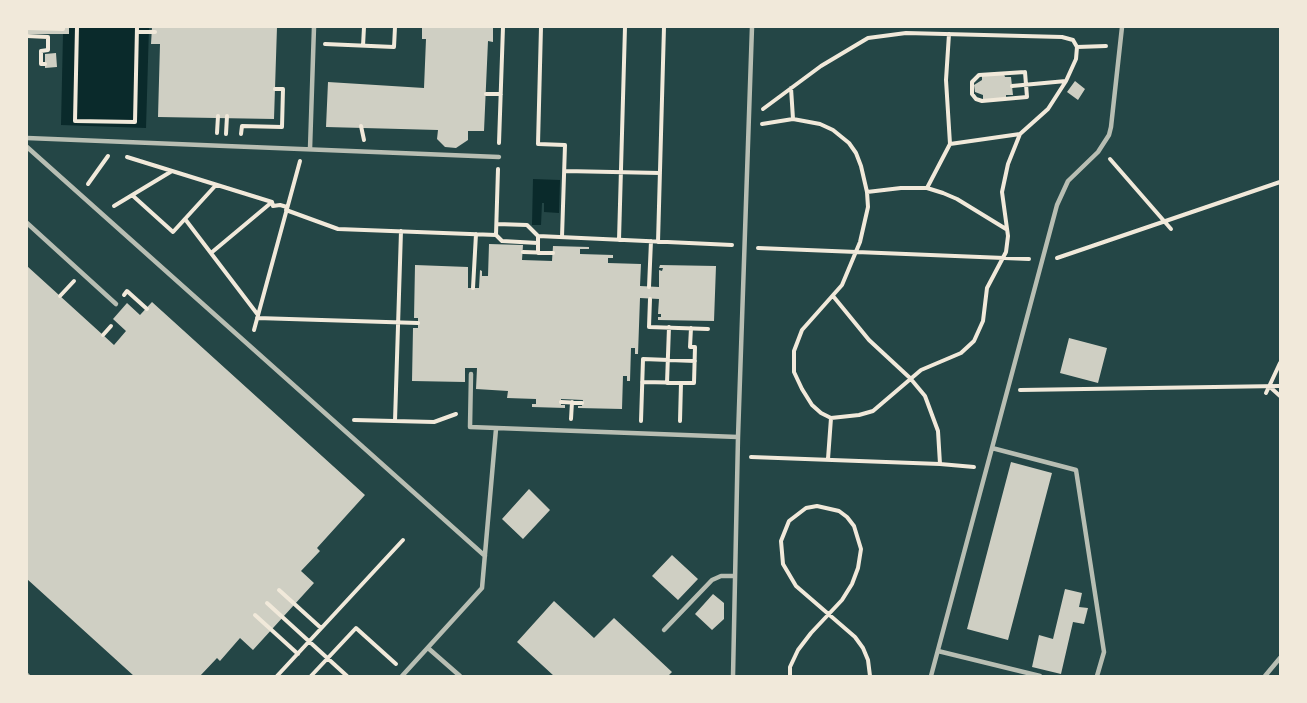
<!DOCTYPE html>
<style>
body{margin:0}
#map{position:relative;width:1307px;height:703px;overflow:hidden;background:#0f3d3e;font-family:Roboto,sans-serif}
canvas{display:block}
.frame{position:absolute;inset:0;border:28px solid #f1e9da;pointer-events:none}
</style>
<div id="map">
<canvas width="1307" height="703"></canvas>
<div class="frame"></div>
</div>
<script>
const context = document.querySelector('canvas').getContext('2d');
context.lineJoin = 'round';
function fill(path, color) { context.fillStyle = color; context.fill(path, 'evenodd'); }
const shape = rows => new Path2D(rows.map(r => 'M' + r).join(''));
function trace(path, color, width, dash) { context.strokeStyle = color; context.lineWidth = width; context.lineCap = dash ? 'butt' : 'round'; context.setLineDash(dash || []); context.stroke(path); }
fill(shape([
 [27,27,1280,27,1280,676,27,676]
]), '#244646');
fill(shape([
 [69,27,149,27,146,128,61,125,63,34,69,34],
 [533,179,560,180,559,213,544,212,544,203,542,203,541,225,532,225]
]), '#0a2a2b');
fill(shape([
 [27,27,69,27,69,34,27,34],
 [152,27,277,27,274,119,158,117,160,44,151,44],
 [422,27,493,27,493,42,488,41,484,131,468,131,468,140,456,148,445,147,437,139,438,130,326,127,328,82,424,88,426,39,422,39],
 [56,53,57,67,45,68,45,54],
 [1004,74,1005,77,1011,77,1013,95,1006,95,1006,98,983,100,983,95,975,92,974,85,982,80,982,76],
 [1075,81,1085,89,1078,100,1067,92],
 [489,244,523,245,522,260,552,261,553,246,589,247,589,249,580,249,580,254,613,255,613,258,608,258,608,263,641,264,640,286,659,287,659,270,662,271,663,268,659,268,660,265,716,266,714,321,658,320,658,317,661,317,661,314,658,314,659,299,640,298,638,354,635,354,635,348,631,348,630,381,627,381,627,376,623,376,622,409,578,408,578,406,582,406,583,400,561,399,561,405,565,405,565,408,532,407,532,404,536,404,536,399,507,398,508,391,476,389,477,368,465,368,465,382,412,381,413,328,418,328,418,318,414,318,415,265,468,267,468,288,479,288,480,270,482,271,482,276,488,276],
 [27,266,114,345,126,331,113,319,127,303,140,315,152,302,365,495,317,548,320,551,301,571,314,583,253,650,240,638,220,661,217,658,200,676,134,676,27,579],
 [1069,338,1107,348,1098,383,1060,373],
 [1011,462,1052,473,1008,640,967,629],
 [529,489,550,510,523,539,502,519],
 [672,555,698,579,678,600,652,576],
 [1065,589,1082,593,1079,607,1088,608,1084,624,1073,622,1061,674,1032,667,1039,635,1053,639],
 [713,594,724,603,724,619,712,630,695,614],
 [554,601,594,638,614,618,672,672,668,676,554,676,517,642]
]), '#cfcfc3');
trace(shape([
 [77,27,75,121,135,122],
 [541,27,538,144,565,145,562,237],
 [27,28,63,29,63,27],
 [137,32,155,32],
 [949,34,946,80,950,144,1020,134],
 [27,36,48,37,48,50,41,51,41,64,45,64],
 [325,44,394,47,395,27],
 [363,46,364,27],
 [1077,47,1106,46],
 [1025,72,1027,97,982,101,976,99,972,94,972,82,979,75,1025,72],
 [791,88,793,119],
 [486,94,501,94],
 [763,109,821,66,868,38,906,33,1062,37,1073,40,1077,47,1076,59,1066,81,1012,86],
 [135,122,137,27],
 [762,124,793,119,820,124,833,130,849,143,856,153,861,166,867,192,868,207,860,242,842,285,802,330,794,351,794,372,802,389,812,405,821,413,831,418,859,415,873,411,921,370,961,353,974,341,983,321,987,288,1006,252,1008,236,1002,192,1008,164,1020,134,1048,109,1066,81],
 [361,126,364,140],
 [217,133,218,116],
 [226,134,227,116],
 [241,134,242,126,282,127,283,89,275,89],
 [499,143,503,27],
 [127,157,272,202,273,206,280,205,287,207],
 [1110,159,1171,229],
 [498,169,496,235,502,241,538,243],
 [565,171,660,173],
 [88,184,108,156],
 [927,188,950,144],
 [867,192,901,188,927,188,943,193,957,199,1006,229],
 [132,195,173,232,216,185],
 [114,206,172,171],
 [286,210,338,229,496,235],
 [185,219,258,315],
 [497,224,527,225,538,236,538,253],
 [538,236,732,245],
 [619,240,625,27],
 [658,242,664,27],
 [758,248,1029,259],
 [523,252,553,253],
 [211,253,272,202],
 [1057,258,1280,182],
 [649,287,651,241],
 [473,288,476,234],
 [124,295,127,291,147,309],
 [60,296,74,281],
 [833,296,869,340,910,378,925,396,938,431,940,464],
 [650,299,649,327,708,329],
 [257,318,418,323],
 [254,330,300,161],
 [103,335,111,326],
 [642,382,694,383,695,347,690,347,691,328],
 [667,383,669,327],
 [1270,387,1280,396],
 [1020,390,1279,386],
 [1266,393,1280,363],
 [561,402,582,403],
 [571,419,572,402],
 [354,420,434,422,456,414],
 [395,421,401,231],
 [641,421,643,359,695,361],
 [680,421,681,383],
 [751,457,940,464,974,467],
 [828,459,831,418],
 [279,590,321,628],
 [267,603,347,676],
 [255,615,298,654],
 [277,676,403,540],
 [311,676,356,628,396,664],
 [790,676,790,667,798,650,811,633,842,600,852,584,858,568,861,549,854,526,847,517,839,511,817,506,806,508,789,521,781,541,783,564,796,586,855,637,863,648,868,660,870,676]
]), '#f1e9da', 4);
trace(shape([
 [27,138,499,157],
 [27,147,485,556],
 [310,149,314,27],
 [27,223,116,304],
 [471,374,470,427,738,437],
 [992,448,1076,470,1104,652,1097,676],
 [664,630,712,580,721,576,735,576],
 [428,648,460,676],
 [938,651,1040,676],
 [27,675,28,676],
 [402,676,482,588,496,429],
 [733,676,738,437,752,27],
 [931,676,1057,205,1068,181,1098,152,1109,135,1111,127,1122,27],
 [1265,676,1280,658]
]), '#b8beb3', 4.5);
</script>
